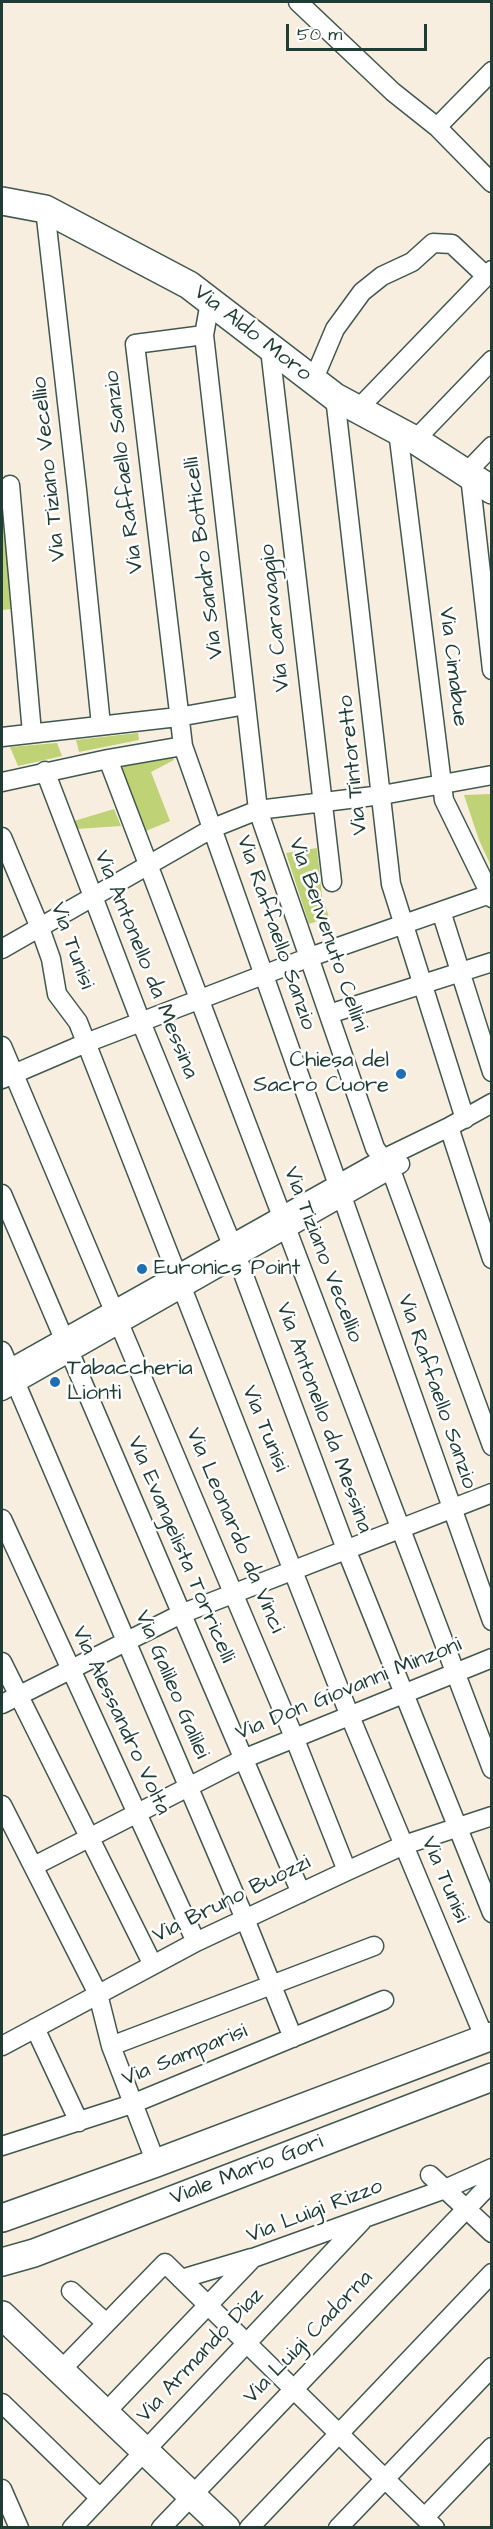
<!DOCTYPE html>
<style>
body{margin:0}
#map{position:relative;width:493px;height:2529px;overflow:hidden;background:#f8eedf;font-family:"Architects Daughter",sans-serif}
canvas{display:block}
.frame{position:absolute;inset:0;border:3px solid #1f3d34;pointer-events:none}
.scale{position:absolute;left:286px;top:24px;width:141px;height:27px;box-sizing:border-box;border:3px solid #1f3d34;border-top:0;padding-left:8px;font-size:18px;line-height:21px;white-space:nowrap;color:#1f3d34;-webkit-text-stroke:4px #fff;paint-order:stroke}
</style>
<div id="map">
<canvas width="493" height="2529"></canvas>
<div class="frame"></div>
<div class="scale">50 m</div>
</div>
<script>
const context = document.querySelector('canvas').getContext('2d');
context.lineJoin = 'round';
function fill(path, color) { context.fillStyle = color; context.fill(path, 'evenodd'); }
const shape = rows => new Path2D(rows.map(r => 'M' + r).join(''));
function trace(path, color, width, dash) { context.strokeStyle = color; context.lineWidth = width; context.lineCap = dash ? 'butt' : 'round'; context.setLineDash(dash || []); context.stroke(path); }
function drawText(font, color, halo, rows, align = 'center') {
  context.font = font + ' "Architects Daughter",sans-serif'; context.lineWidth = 5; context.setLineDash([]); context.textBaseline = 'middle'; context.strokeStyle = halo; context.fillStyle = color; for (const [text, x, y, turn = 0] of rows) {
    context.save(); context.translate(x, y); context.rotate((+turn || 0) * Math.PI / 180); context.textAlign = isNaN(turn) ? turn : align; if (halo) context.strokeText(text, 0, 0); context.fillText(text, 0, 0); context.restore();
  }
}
fill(shape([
 [2,501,11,609,2,610],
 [138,733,139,740,79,752,76,740],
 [57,743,62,756,18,766,10,747],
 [172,756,174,760,151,772,170,821,146,831,121,767],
 [491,794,492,794,491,866,479,840,464,795],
 [114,809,121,826,76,829,74,821],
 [317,848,322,896,329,917,309,924,286,853]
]), '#bfd275');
const street = shape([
 [298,2,393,92,437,127,492,183],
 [437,127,492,71],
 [45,209,77,490,101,725],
 [210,302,204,335,258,810,375,1148,391,1170,492,1446],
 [204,335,135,344,183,746,492,1621],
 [270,349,332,882],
 [313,381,335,329,362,292,382,276,412,262,433,243,452,244,486,276],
 [335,397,391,884,465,1119],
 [358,409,492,270],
 [398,431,444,800,492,898],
 [415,440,492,360],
 [466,473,492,446],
 [470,476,492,670],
 [10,485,32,733],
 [2,737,178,717,246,705],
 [108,759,492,1769],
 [45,771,141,1022,237,1257,346,1549,492,1913],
 [2,782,108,759,183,746],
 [2,837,40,928,51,959,57,994,78,1022,349,1714,485,2039],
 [441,911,492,1072],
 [2,949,213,828,258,810,382,795,492,775],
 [329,1014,492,962],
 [2,1046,294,1737,347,1871],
 [2,1079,86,1043,310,957,490,894],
 [449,1127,492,1259],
 [2,1194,301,1893],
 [2,1351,245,1919,293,2038],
 [2,1373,383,1159,449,1127,492,1103],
 [2,1391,400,1164],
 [2,1519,196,1942],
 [2,1662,153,1965],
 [2,1704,181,1614,492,1493],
 [2,1805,98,1994,111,2046,156,2163],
 [34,1866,243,1759,492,1658],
 [35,2028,79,2122],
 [2,2046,196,1942,347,1871,404,1845,492,1816],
 [111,2046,374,1946],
 [2,2146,132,2104,384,2000],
 [430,2175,492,2233],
 [181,2279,251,2258],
 [71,2291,106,2323],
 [60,2371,165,2263,435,2528],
 [2,2403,100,2498],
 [105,2413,253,2258,445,2189,492,2168],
 [2,2489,19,2528],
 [425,2517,492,2447],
 [72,2528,362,2221],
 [161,2528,492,2182],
 [249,2528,492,2273],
 [338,2528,492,2367]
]);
const secondary = shape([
 [2,201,45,209,189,285,335,397,415,440,492,490],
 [2,2218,156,2163,492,2036],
 [2,2262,34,2253,492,2077],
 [2,2315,226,2528]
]);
trace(street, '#40584e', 21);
trace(secondary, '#40584e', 30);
trace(street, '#fff', 18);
trace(secondary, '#fff', 27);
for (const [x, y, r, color] of [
 [401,1074,6,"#1f6fb2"],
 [142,1269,6,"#1f6fb2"],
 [55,1382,6,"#1f6fb2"]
]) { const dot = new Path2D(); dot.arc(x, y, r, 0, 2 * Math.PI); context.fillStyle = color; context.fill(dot); trace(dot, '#fff', 2); }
drawText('22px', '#1f3d34', '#fff', [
 ["Via Aldo Moro",252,334,38],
 ["Via Tiziano Vecellio",50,469,-96],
 ["Via Raffaello Sanzio",125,472,-97],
 ["Via Sandro Botticelli",205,558,-97],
 ["Via Caravaggio",276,618,-96],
 ["Via Cimabue",452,667,83],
 ["Via Tintoretto",354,765,-96],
 ["Via Raffaello Sanzio",275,933,71],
 ["Via Benvenuto Cellini",327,935,71],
 ["Via Tunisi",71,946,70],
 ["Via Antonello da Messina",145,965,68],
 ["Via Tiziano Vecellio",322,1255,69],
 ["Via Raffaello Sanzio",436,1392,71],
 ["Via Antonello da Messina",323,1418,70],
 ["Via Tunisi",264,1429,68],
 ["Via Leonardo da Vinci",234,1531,67],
 ["Via Evangelista Torricelli",180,1550,67],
 ["Via Galileo Galilei",171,1685,67],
 ["Via Don Giovanni Minzoni",349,1690,-22],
 ["Via Alessandro Volta",120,1721,65],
 ["Via Tunisi",444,1880,67],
 ["Via Bruno Buozzi",232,1900,-26],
 ["Via Samparisi",185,2056,-22],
 ["Viale Mario Gori",247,2171,-21],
 ["Via Luigi Rizzo",315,2212,-21],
 ["Via Luigi Cadorna",309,2338,-46],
 ["Via Armando Diaz",201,2356,-47]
]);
drawText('22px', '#1f3d34', '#fff', [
 ["Chiesa del",389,1061,"right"],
 ["Sacro Cuore",389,1086,"right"],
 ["Euronics Point",154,1269],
 ["Tabaccheria",67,1369],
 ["Lionti",67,1394]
], 'left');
</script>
